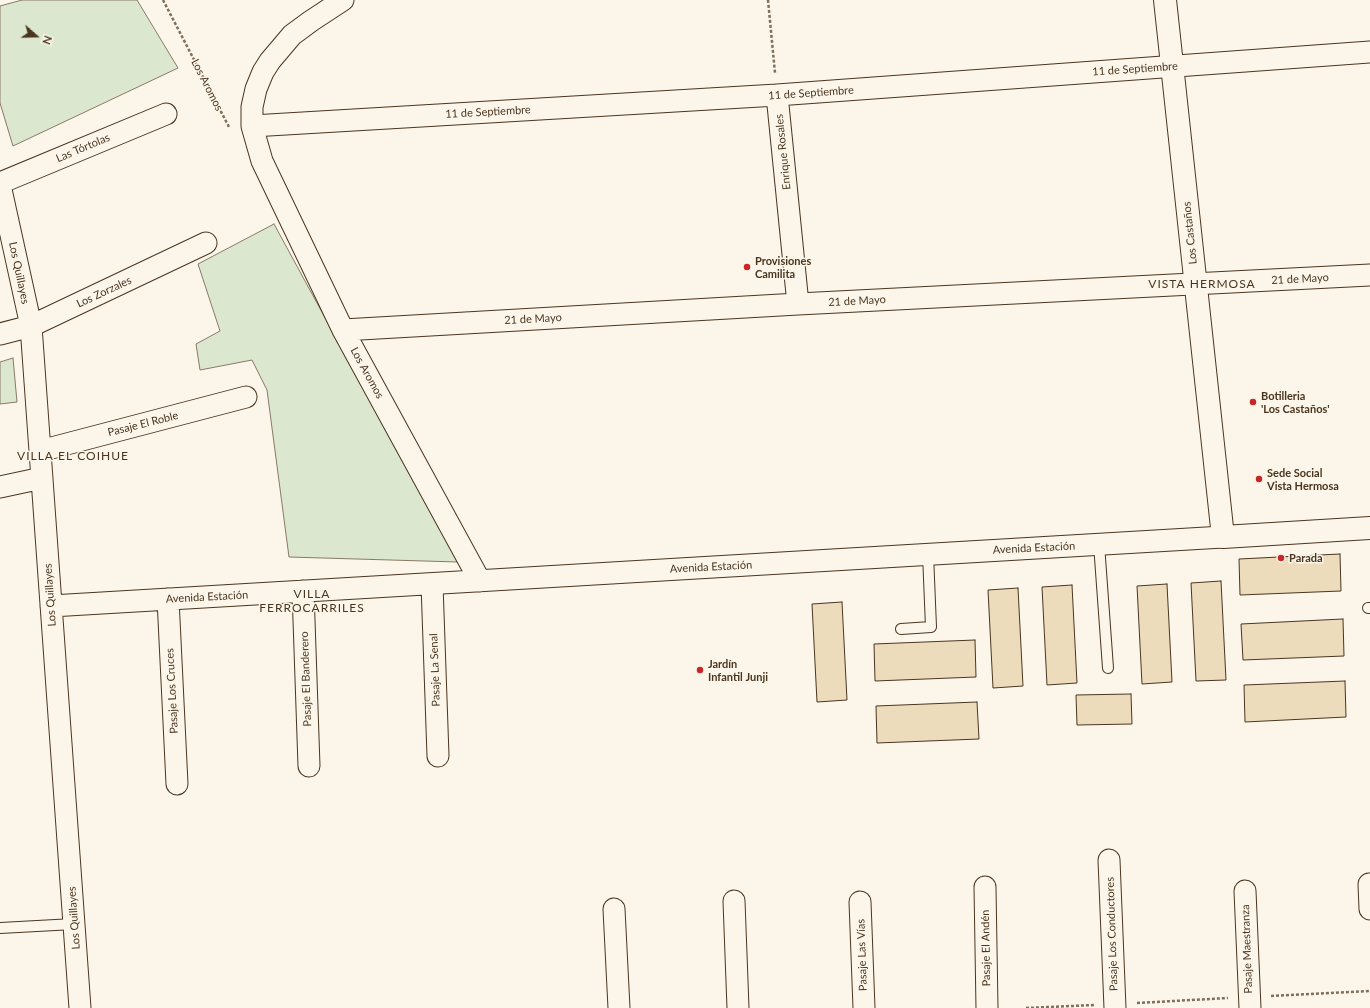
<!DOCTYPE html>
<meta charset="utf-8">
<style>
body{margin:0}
#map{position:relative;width:1370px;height:1008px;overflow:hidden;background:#fbf6e9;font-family:Lato,sans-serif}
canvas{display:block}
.north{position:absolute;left:16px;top:16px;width:40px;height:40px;-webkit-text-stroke:3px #fbf6e9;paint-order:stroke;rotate:110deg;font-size:11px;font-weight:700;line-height:16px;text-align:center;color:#4a3520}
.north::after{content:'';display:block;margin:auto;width:14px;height:18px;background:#4a3520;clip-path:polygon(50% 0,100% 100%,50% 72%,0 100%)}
</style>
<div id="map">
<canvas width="1370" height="1008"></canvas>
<div class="north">N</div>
</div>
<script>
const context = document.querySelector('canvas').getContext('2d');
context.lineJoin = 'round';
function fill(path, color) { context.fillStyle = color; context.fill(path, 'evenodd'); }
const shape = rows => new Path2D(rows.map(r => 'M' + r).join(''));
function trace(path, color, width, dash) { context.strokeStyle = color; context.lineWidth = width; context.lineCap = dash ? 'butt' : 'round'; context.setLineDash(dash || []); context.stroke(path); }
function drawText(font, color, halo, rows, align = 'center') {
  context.font = font + ' Lato,sans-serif'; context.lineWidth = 3; context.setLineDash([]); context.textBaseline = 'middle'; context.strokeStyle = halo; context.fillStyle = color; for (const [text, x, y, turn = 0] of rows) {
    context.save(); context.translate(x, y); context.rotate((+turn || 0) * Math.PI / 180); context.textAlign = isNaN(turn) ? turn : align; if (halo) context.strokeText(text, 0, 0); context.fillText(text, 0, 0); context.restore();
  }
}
const green = shape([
 [22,0,137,0,178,68,13,146,0,103,0,6,22,0],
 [274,224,458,562,289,557,267,390,252,360,200,370,196,344,220,331,198,264,274,224],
 [13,358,17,402,0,404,0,362,13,358]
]);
fill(green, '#dce7d0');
trace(green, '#887966', 1);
const building = shape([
 [1340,554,1341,591,1240,595,1239,559,1340,554],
 [1221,581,1226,680,1196,681,1191,583,1221,581],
 [1167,584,1172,682,1142,684,1137,586,1167,584],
 [1072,585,1077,683,1047,685,1042,587,1072,585],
 [1018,588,1023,686,993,688,988,590,1018,588],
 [842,602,847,700,817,702,812,604,842,602],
 [1343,619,1344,656,1243,660,1241,624,1343,619],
 [975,640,976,677,875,681,874,644,975,640],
 [1345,681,1346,717,1245,722,1244,685,1345,681],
 [1131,694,1132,724,1077,725,1076,695,1131,694],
 [977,702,979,739,877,743,876,706,977,702]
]);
fill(building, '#ecdcbc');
trace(building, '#4a3520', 1);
const service = shape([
 [1099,544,1108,668],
 [1368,608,1370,608],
 [901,629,931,627,928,554],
 [0,928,74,924]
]);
const minor = shape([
 [343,0,311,21,292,35,270,61,263,72,256,89,252,107,252,126,262,161,343,330,480,581],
 [777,95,798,304],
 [252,126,777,95,1370,52],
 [0,183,166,114],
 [0,185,31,326,80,1008],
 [343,330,798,304,1370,275],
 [0,334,31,326,206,243],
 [40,451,246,397],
 [0,487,42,478],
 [432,584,438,756],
 [303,591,309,766],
 [168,599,177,784],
 [51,606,1223,537],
 [1109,860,1115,1008],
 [1369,884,1370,909],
 [985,887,987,1008],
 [1245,891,1250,1008],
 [734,901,738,1008],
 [860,902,864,1008],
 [614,909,619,1008]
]);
const tertiary = shape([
 [1165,0,1223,537,1370,528]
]);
trace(service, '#4a3520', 12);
trace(minor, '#4a3520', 23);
trace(tertiary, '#4a3520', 24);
trace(shape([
 [163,0,229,127],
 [768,0,775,73],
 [1271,996,1370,991],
 [1137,1003,1228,998],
 [1026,1008,1094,1005]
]), '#7f6f5c', 2.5, [3, 2]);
trace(service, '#fbf6e9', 10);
trace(minor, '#fbf6e9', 21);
trace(tertiary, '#fbf6e9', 22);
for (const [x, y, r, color] of [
 [747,267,4,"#c62828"],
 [1253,402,4,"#c62828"],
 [1259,479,4,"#c62828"],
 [1281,558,4,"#c62828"],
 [700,670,4,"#c62828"]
]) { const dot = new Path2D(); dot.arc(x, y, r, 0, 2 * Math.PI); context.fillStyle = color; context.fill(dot); trace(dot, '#fbf6e9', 1.5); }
drawText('11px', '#4a3520', '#fbf6e9', [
 ["11 de Septiembre",1135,69,-4],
 ["Los Aromos",207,85,63],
 ["11 de Septiembre",811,93,-4],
 ["11 de Septiembre",488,112,-3],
 ["Las Tórtolas",83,148,-23],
 ["Enrique Rosales",783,152,-96],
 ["Los Castaños",1190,233,-96],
 ["Los Quillayes",19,273,78],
 ["21 de Mayo",1300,279,-3],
 ["Los Zorzales",104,292,-25],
 ["21 de Mayo",857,301,-3],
 ["21 de Mayo",533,319,-3],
 ["Los Aromos",367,373,61],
 ["Pasaje El Roble",143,424,-14],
 ["Avenida Estación",1034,548,-3],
 ["Avenida Estación",711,567,-3],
 ["Los Quillayes",50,595,-94],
 ["Avenida Estación",207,597,-3],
 ["Pasaje La Senal",435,670,-92],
 ["Pasaje El Banderero",306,679,-92],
 ["Pasaje Los Cruces",172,691,-93],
 ["Los Quillayes",74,918,-94],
 ["Pasaje Los Conductores",1112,934,-92],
 ["Pasaje El Andén",986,948,-91],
 ["Pasaje Maestranza",1247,949,-92],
 ["Pasaje Las Vías",862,955,-92]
]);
drawText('bold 11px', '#4a3520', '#fbf6e9', [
 ["Provisiones",755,261],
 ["Camilita",755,274],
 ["Botilleria",1261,396],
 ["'Los Castaños'",1261,409],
 ["Sede Social",1267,473],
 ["Vista Hermosa",1267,486],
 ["Parada",1289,558],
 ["Jardín",708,664],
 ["Infantil Junji",708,677]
], 'left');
context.letterSpacing = '1px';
drawText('12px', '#4a3520', '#fbf6e9', [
 ["VISTA HERMOSA",1202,284],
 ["VILLA EL COIHUE",73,456],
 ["VILLA",312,594],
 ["FERROCARRILES",312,608]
]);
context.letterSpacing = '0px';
</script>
